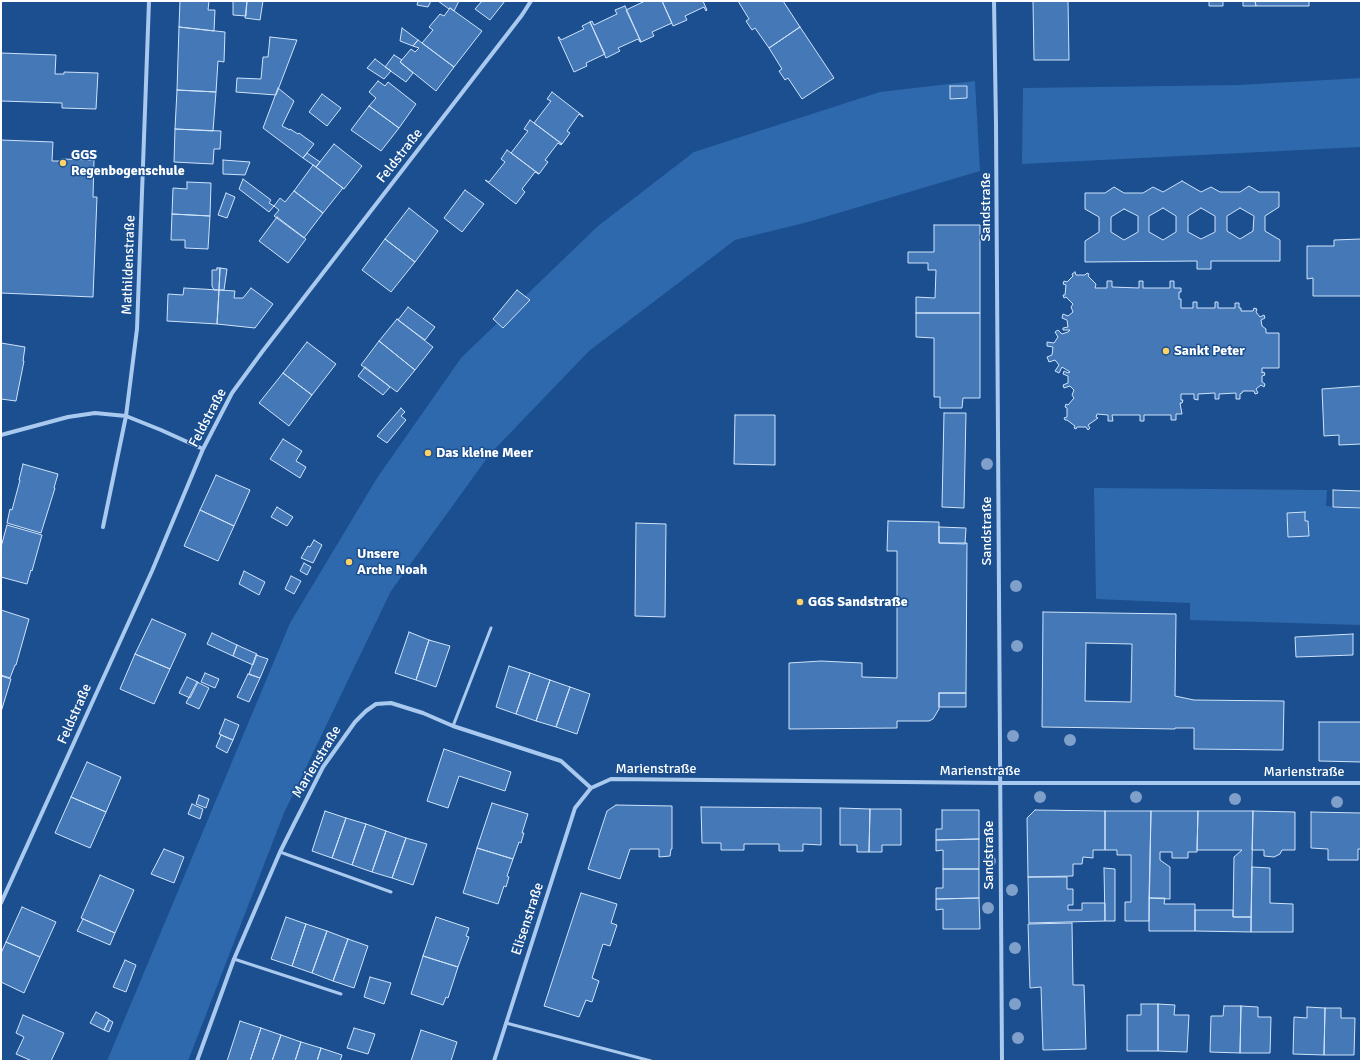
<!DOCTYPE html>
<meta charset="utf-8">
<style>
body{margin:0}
#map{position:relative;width:1362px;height:1062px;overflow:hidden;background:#1b4f8f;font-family:Signika,sans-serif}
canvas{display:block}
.frame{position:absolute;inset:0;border:2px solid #fff;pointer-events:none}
</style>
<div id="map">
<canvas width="1362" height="1062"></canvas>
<div class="frame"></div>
</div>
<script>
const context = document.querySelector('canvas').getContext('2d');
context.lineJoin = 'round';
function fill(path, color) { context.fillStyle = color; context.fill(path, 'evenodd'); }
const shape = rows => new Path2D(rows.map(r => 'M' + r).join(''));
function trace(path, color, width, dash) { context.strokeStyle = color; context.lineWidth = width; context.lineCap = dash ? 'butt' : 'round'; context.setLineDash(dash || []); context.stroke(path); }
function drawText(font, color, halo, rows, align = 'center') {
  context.font = font + ' Signika,sans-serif'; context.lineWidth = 3; context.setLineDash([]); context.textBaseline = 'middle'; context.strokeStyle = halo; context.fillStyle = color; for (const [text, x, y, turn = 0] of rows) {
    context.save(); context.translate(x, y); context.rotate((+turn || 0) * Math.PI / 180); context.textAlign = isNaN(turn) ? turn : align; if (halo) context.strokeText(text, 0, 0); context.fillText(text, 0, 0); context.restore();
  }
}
fill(shape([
 [1361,78,1361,147,1022,164,1023,88,1239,85],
 [975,81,980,171,808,222,735,240,589,351,490,454,391,591,284,813,188,1061,107,1061,290,623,377,478,461,358,598,226,694,152,880,92],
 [1094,488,1327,490,1326,506,1361,509,1361,625,1190,620,1190,603,1096,599]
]), '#2e69ad');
const building = shape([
 [180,1,209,1,208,10,215,10,214,31,179,27,180,1],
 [233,1,247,1,246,16,233,15,233,1],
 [247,1,263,1,260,20,245,18,247,1],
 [418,1,431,1,428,7,417,5,418,1],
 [438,1,459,1,454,11,450,8,449,9,438,1],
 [482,1,505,1,490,20,475,9,482,1],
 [645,1,662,1,672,23,652,32,654,36,641,42,626,10,645,1],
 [662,1,703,1,707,10,706,11,704,7,685,16,687,20,673,26,662,1],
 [738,1,783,1,800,27,769,48,755,28,752,30,746,21,749,19,738,1],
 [1033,1,1068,1,1069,60,1034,60,1033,1],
 [1209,1,1223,1,1223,6,1209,6,1209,1],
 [1243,1,1255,1,1256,6,1243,6,1243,1],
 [1255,1,1309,1,1309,6,1256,6,1255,1],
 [625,6,641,42,640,42,638,39,618,48,620,51,606,58,590,22,592,21,594,25,617,14,615,10,625,6],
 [450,8,482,31,454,67,422,43,433,30,429,27,440,14,444,16,450,8],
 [590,22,605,54,586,63,587,66,574,72,558,37,559,37,561,40,584,29,582,26,590,22],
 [179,27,225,32,224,62,218,61,216,92,177,90,179,27],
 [800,27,834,78,802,99,788,78,785,80,779,71,782,69,769,48,800,27],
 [402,28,418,40,413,46,400,41,402,28],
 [270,37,297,40,276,95,236,92,237,78,261,79,263,57,268,57,270,37],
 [418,40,454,67,436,91,400,62,411,49,415,52,419,48,413,46,418,40],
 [1,53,56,55,55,74,64,74,64,72,98,73,96,109,62,108,62,103,1,101,1,53],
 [394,55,402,60,400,62,413,73,406,82,385,67,394,55],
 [375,59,391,71,384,79,367,68,375,59],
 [378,81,385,86,388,82,416,104,399,128,369,106,376,98,369,92,378,81],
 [950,86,967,86,967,98,950,99,950,86],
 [278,88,294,101,282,126,290,130,290,129,298,134,299,133,314,144,303,158,263,128,278,88],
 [177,90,216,92,213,131,175,129,177,90],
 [552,92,583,116,583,117,579,114,567,131,570,133,562,144,534,123,551,101,547,99,552,92],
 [322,94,341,108,327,126,309,112,322,94],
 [369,106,399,128,381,151,351,130,369,106],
 [530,120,562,144,561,145,558,143,545,160,548,162,539,174,511,153,528,131,524,129,530,120],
 [175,129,221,131,220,149,214,149,213,164,174,162,175,129],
 [1,140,53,142,52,161,60,161,61,159,94,160,93,197,97,197,93,297,1,293,1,140],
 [334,144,362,166,344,189,316,167,334,144],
 [507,150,539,174,535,172,522,189,525,192,516,204,485,180,489,182,505,162,501,159,507,150],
 [307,153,320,162,316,167,303,158,307,153],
 [223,160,250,162,245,175,223,174,223,160],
 [313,165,343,188,323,213,294,191,313,165],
 [243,179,271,200,269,203,274,206,269,212,239,189,243,179],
 [1182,181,1201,192,1211,187,1220,192,1240,192,1249,186,1259,192,1279,192,1279,207,1265,216,1265,231,1280,240,1280,261,1211,261,1211,269,1197,269,1197,261,1085,262,1085,241,1099,232,1099,217,1085,209,1085,193,1105,193,1114,187,1124,193,1143,193,1153,187,1163,192,1182,181],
 [1163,208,1176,216,1176,232,1163,240,1149,232,1149,216,1163,208],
 [1201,208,1215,216,1215,232,1201,239,1188,232,1188,216,1201,208],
 [1240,208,1254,216,1253,231,1240,239,1227,231,1227,216,1240,208],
 [1124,209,1138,216,1138,232,1124,240,1111,232,1111,217,1124,209],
 [187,182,211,183,210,216,172,214,173,188,187,189,187,182],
 [465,190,484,204,462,232,444,218,465,190],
 [294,191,323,213,304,238,274,216,279,210,274,206,280,198,285,202,294,191],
 [226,193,235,197,227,218,218,215,226,193],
 [409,208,438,231,415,262,385,239,409,208],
 [172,214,210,216,208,249,185,248,185,240,171,240,172,214],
 [277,217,306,239,288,263,259,241,277,217],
 [934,225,980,225,980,313,916,313,916,297,935,298,936,270,928,270,928,263,908,263,908,252,934,252,934,225],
 [385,239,415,262,391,292,362,270,385,239],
 [1361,239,1361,296,1313,296,1313,278,1307,279,1307,246,1334,246,1334,240,1361,239],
 [217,268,220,268,219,290,214,290,212,286,212,270,217,270,217,268],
 [220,268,227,269,224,290,219,290,220,268],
 [1075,272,1076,275,1085,275,1087,273,1089,274,1088,276,1096,284,1095,288,1107,288,1107,281,1112,281,1112,287,1139,288,1139,281,1143,281,1143,288,1170,288,1170,281,1174,281,1174,288,1181,288,1181,292,1179,292,1179,299,1181,299,1181,308,1193,308,1193,302,1197,302,1197,308,1215,308,1215,302,1218,302,1218,308,1235,308,1235,303,1239,303,1239,308,1241,308,1241,311,1253,311,1254,308,1257,309,1256,312,1260,317,1264,315,1265,318,1261,320,1262,326,1266,329,1266,333,1279,333,1279,368,1262,368,1262,373,1264,372,1265,375,1262,376,1262,382,1265,384,1264,387,1261,385,1256,389,1258,393,1255,394,1254,391,1243,391,1242,393,1240,394,1240,399,1236,399,1236,393,1219,394,1219,399,1215,399,1215,393,1198,394,1198,400,1194,399,1194,394,1181,394,1181,400,1183,400,1182,403,1180,403,1182,414,1176,414,1176,420,1171,420,1171,415,1144,415,1144,421,1140,421,1140,415,1112,415,1113,421,1108,421,1108,415,1097,414,1096,417,1098,418,1088,425,1090,428,1088,430,1086,427,1077,427,1076,429,1074,428,1075,426,1067,420,1065,420,1064,418,1067,417,1067,408,1065,407,1066,404,1068,405,1074,398,1072,395,1074,390,1070,386,1064,388,1063,385,1068,383,1068,376,1063,374,1064,371,1068,373,1070,372,1062,367,1059,373,1055,371,1059,365,1055,360,1049,362,1047,357,1052,355,1053,347,1047,346,1047,342,1054,343,1058,337,1055,332,1058,330,1062,334,1068,332,1070,330,1063,330,1063,328,1068,327,1067,320,1062,318,1063,314,1068,316,1073,312,1071,307,1073,304,1066,297,1064,298,1063,295,1065,295,1066,285,1063,284,1064,281,1067,282,1073,276,1072,274,1075,272],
 [184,288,219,290,217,324,167,321,168,294,183,295,184,288],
 [251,288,273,304,255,328,217,324,219,290,235,291,234,298,243,298,251,288],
 [517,290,530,300,503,328,493,319,517,290],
 [408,307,435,327,425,340,398,320,408,307],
 [916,313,980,313,980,398,963,398,962,408,940,408,940,397,934,397,934,338,916,337,916,313],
 [397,319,433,347,415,370,379,341,397,319],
 [379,341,415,370,397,392,361,365,379,341],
 [307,342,336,364,312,395,283,373,307,342],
 [1,343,25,347,23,361,24,361,16,401,1,399,1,343],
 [365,367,390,387,383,395,358,376,365,367],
 [283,373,312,395,289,426,259,403,283,373],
 [1361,386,1361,444,1339,445,1339,435,1324,436,1322,389,1361,386],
 [401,408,405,412,401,416,406,420,387,443,377,436,401,408],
 [944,413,966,413,964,508,942,507,944,413],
 [735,415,775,415,775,465,734,464,735,415],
 [283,439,302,451,296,461,306,467,300,478,270,459,283,439],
 [23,464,58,474,54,488,55,488,41,533,7,523,10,509,12,510,20,480,19,480,23,464],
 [216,475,250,490,234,526,200,510,216,475],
 [1333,490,1361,491,1361,508,1333,507,1333,490],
 [277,507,293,517,287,526,271,517,277,507],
 [200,510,234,526,218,561,184,546,200,510],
 [1305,512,1305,521,1308,521,1309,536,1288,537,1287,513,1305,512],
 [888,521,939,522,939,543,967,543,966,693,939,693,939,709,933,719,929,721,897,721,897,728,789,729,789,663,821,661,862,663,862,677,897,678,897,551,887,551,888,521],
 [636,523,666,524,665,617,635,616,636,523],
 [7,525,42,535,32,571,31,570,27,584,1,577,1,547,7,525],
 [939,527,966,528,965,544,939,543,939,527],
 [314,540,322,545,313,563,301,558,308,546,310,547,314,540],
 [304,563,311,567,307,575,300,571,304,563],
 [244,571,265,582,259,595,239,584,244,571],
 [291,576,301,581,294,594,285,589,291,576],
 [1,610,29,619,16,665,15,665,10,678,1,675,1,610],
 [1043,612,1176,614,1175,696,1194,700,1284,701,1283,750,1194,749,1194,728,1175,728,1175,729,1042,727,1043,612],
 [1086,643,1132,644,1131,702,1085,701,1086,643],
 [152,619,186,634,170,669,135,654,152,619],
 [409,632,429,640,416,680,395,673,409,632],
 [212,633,237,645,233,656,207,644,212,633],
 [1353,634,1353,655,1296,657,1295,637,1353,634],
 [429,640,450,646,436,687,416,680,429,640],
 [237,645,257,654,253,665,233,656,237,645],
 [135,654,170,669,154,704,120,689,135,654],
 [256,655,268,659,260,678,249,674,256,655],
 [509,666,530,673,516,714,496,707,509,666],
 [205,673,219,679,215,688,201,682,205,673],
 [530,673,550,680,536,721,516,714,530,673],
 [248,674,260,678,249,702,237,697,248,674],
 [1,676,11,679,1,712,1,676],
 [187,677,198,682,190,698,179,693,187,677],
 [550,680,570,687,556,727,536,721,550,680],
 [197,682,209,688,199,709,186,703,197,682],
 [570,687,590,694,577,734,556,727,570,687],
 [939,693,966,693,966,707,939,707,939,693],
 [225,719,239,725,233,740,219,734,225,719],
 [1319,722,1361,722,1361,762,1319,761,1319,722],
 [221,735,233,740,227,753,216,747,221,735],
 [444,749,511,772,505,791,459,776,448,808,427,801,444,749],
 [87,762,121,777,106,812,71,797,87,762],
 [199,795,209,799,206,808,196,804,199,795],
 [71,797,106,812,90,848,55,833,71,797],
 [492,803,528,814,522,833,524,833,521,843,519,842,513,859,477,848,492,803],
 [192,804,203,809,200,819,188,814,192,804],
 [616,805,672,806,672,849,671,849,670,856,659,857,659,849,630,849,620,879,588,869,607,811,616,805],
 [701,807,821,808,821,845,803,844,803,851,779,851,779,844,744,844,744,850,721,850,721,843,702,843,701,807],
 [840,808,870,809,869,852,857,852,857,845,840,845,840,808],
 [870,809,901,809,901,845,882,845,882,852,869,852,870,809],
 [942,810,979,810,979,839,936,840,936,829,942,829,942,810],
 [1035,810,1105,811,1105,850,1093,850,1093,858,1083,857,1082,864,1073,864,1073,876,1028,877,1027,818,1035,810],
 [325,811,346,818,332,858,312,851,325,811],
 [1105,811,1151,811,1149,921,1125,921,1125,902,1131,902,1131,855,1117,855,1117,850,1105,850,1105,811],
 [1151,811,1198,811,1197,852,1188,852,1188,858,1172,858,1172,852,1160,852,1160,860,1170,867,1170,899,1149,898,1151,811],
 [1198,811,1253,811,1251,917,1233,917,1234,857,1242,850,1197,850,1198,811],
 [1253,811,1295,812,1295,850,1282,850,1280,854,1274,857,1264,856,1264,850,1252,850,1253,811],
 [1311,812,1361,813,1361,849,1358,849,1358,860,1328,860,1328,849,1311,848,1311,812],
 [346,818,366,824,352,865,332,858,346,818],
 [366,824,386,831,372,872,352,865,366,824],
 [386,831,406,838,392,878,372,872,386,831],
 [406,838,427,844,413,885,392,878,406,838],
 [979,839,979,869,943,869,943,850,936,851,936,840,979,839],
 [477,848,513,859,507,876,509,877,506,887,504,886,498,904,463,893,477,848],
 [164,849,184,857,174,883,151,874,164,849],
 [1252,867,1270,868,1270,903,1293,904,1293,932,1251,932,1252,867],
 [1104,868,1115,869,1115,921,1105,921,1104,868],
 [943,869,979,869,979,898,936,899,936,888,943,888,943,869],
 [100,875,134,890,115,933,81,918,100,875],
 [1028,877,1067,877,1067,889,1073,889,1073,905,1068,905,1068,910,1082,910,1082,903,1105,903,1105,921,1029,923,1028,877],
 [581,893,617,904,611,923,617,925,610,946,603,944,592,978,599,981,592,1002,586,1000,579,1017,544,1006,581,893],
 [979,898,980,929,943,929,943,909,936,910,936,899,979,898],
 [1149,898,1165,898,1164,904,1195,904,1195,931,1149,931,1149,898],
 [22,907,56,922,40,957,6,942,22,907],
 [1195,910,1233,910,1233,917,1251,917,1251,932,1195,931,1195,910],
 [286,917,306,924,292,966,271,959,286,917],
 [436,917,469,928,466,936,469,937,458,967,423,956,436,917],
 [83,919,115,933,110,945,77,931,83,919],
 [1072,923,1073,985,1084,985,1086,1049,1043,1050,1041,987,1030,988,1028,924,1072,923],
 [306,924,327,931,312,973,292,966,306,924],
 [327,931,348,939,333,981,312,973,327,931],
 [348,939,368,946,354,988,333,981,348,939],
 [6,942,40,957,24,993,1,982,1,953,6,942],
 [423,956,458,967,448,998,446,997,443,1005,411,994,423,956],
 [125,960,136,965,126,992,113,987,125,960],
 [370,977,391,983,384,1004,364,997,370,977],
 [1141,1004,1158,1004,1158,1051,1127,1051,1127,1015,1141,1015,1141,1004],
 [1158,1004,1175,1005,1174,1015,1189,1015,1187,1052,1158,1051,1158,1004],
 [1224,1006,1241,1006,1240,1053,1210,1052,1211,1016,1223,1016,1224,1006],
 [1241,1006,1258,1007,1258,1017,1271,1017,1270,1053,1240,1053,1241,1006],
 [1307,1007,1325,1008,1324,1055,1293,1054,1294,1017,1307,1018,1307,1007],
 [1325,1008,1341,1008,1341,1018,1355,1018,1354,1055,1324,1055,1325,1008],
 [96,1012,109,1019,104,1030,90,1023,96,1012],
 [23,1015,64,1033,51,1061,32,1061,16,1054,24,1037,16,1033,23,1015],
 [109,1020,113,1022,109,1032,104,1030,109,1020],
 [240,1021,261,1028,250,1061,227,1061,240,1021],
 [261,1028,281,1035,272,1061,250,1061,261,1028],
 [354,1028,375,1034,368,1054,347,1048,354,1028],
 [421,1030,457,1042,451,1061,411,1061,421,1030],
 [281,1035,301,1042,295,1061,272,1061,281,1035],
 [301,1042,321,1048,317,1061,295,1061,301,1042],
 [321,1048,342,1055,340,1061,317,1061,321,1048]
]);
fill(building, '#4478b7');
trace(building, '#cfe3fa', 1);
trace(shape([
 [453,726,491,628],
 [280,852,391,892],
 [234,959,341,994],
 [506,1023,651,1061]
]), '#a9c9ee', 3);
trace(shape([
 [994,1,996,124,1002,1061],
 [1,435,68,417,95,413,126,416,161,430,203,449],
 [103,527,126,416,137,329,149,1],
 [1,903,152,571,203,449,232,393,262,352,522,15,531,1],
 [197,1061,234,959,280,852,294,824,323,767,355,722,366,711,376,704,391,703,423,713,453,726,561,761,591,788],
 [494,1061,575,808,591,788,611,779,1000,783,1361,783]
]), '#a9c9ee', 4);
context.fillStyle = '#7ea0ca';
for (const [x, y] of [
 [987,464],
 [1016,586],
 [1017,646],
 [1013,736],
 [1070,740],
 [1040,797],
 [1136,797],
 [1235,799],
 [1337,802],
 [990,861],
 [1012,890],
 [988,908],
 [1015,948],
 [1015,1004],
 [1018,1038]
]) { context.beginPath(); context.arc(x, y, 6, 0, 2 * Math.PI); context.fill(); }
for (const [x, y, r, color] of [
 [63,163,4,"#ffd166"],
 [1166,351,4,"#ffd166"],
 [428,453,4,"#ffd166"],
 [349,562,4,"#ffd166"],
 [800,602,4,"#ffd166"]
]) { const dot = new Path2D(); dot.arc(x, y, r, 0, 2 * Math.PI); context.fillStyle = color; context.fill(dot); trace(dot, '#1b4f8f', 1.5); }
drawText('bold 14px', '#fff', '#1b4f8f', [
 ["GGS",71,155],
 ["Regenbogenschule",71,171],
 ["Sankt Peter",1174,351],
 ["Das kleine Meer",436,453],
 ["Unsere",357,554],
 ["Arche Noah",357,570],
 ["GGS Sandstraße",808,602]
], 'left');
drawText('14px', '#fff', '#1b4f8f', [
 ["Feldstraße",400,156,-52],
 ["Sandstraße",986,207,-90],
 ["Mathildenstraße",129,265,-88],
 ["Feldstraße",208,418,-62],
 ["Sandstraße",987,531,-90],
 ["Feldstraße",75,714,-66],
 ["Marienstraße",317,762,-59],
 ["Marienstraße",656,769],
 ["Marienstraße",980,771],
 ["Marienstraße",1304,772],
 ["Sandstraße",989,855,-90],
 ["Elisenstraße",528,919,-72]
]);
</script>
